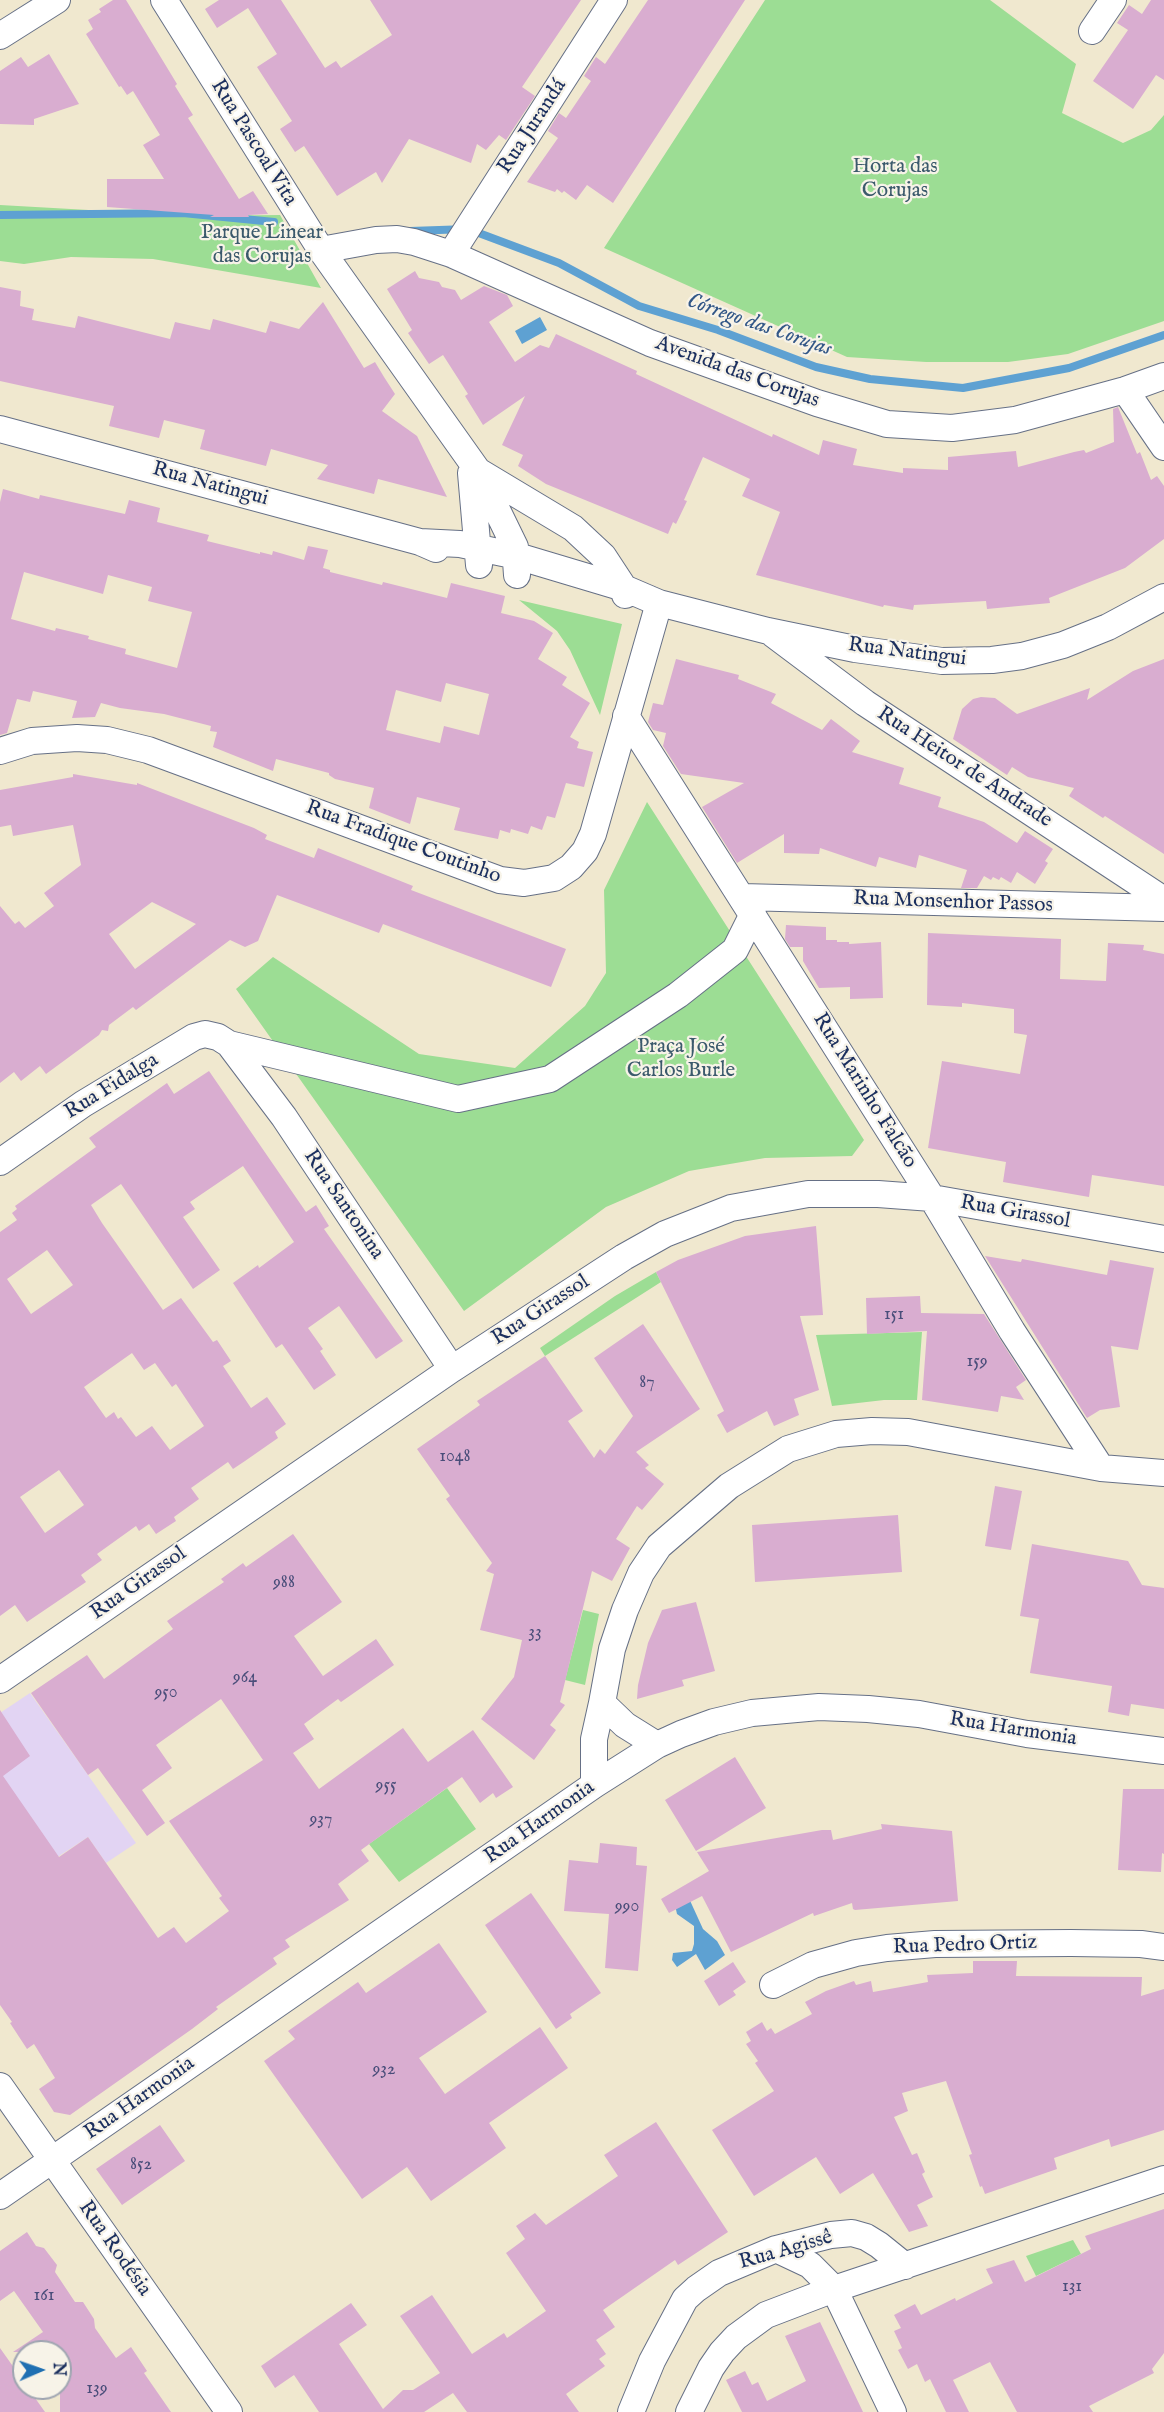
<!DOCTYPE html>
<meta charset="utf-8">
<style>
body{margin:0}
#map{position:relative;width:1164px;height:2412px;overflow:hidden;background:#f0e8cf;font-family:"IM FELL English",serif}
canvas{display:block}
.north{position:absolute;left:12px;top:2340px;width:60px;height:60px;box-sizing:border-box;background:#f7f3e8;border:2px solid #9fa5b1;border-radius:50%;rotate:88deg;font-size:16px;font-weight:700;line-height:24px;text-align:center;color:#1b2f5e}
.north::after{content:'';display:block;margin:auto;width:21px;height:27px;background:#1f6fb2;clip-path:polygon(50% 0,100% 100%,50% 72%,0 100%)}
</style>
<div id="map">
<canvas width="1164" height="2412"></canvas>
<div class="north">N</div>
</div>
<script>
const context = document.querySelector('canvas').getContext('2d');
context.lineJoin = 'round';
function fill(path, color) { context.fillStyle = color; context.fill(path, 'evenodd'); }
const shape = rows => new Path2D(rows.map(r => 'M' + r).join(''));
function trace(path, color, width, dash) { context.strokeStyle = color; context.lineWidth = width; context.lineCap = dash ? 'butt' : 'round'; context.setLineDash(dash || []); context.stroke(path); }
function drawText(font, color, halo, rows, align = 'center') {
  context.font = font + ' "IM FELL English",serif'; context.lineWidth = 4.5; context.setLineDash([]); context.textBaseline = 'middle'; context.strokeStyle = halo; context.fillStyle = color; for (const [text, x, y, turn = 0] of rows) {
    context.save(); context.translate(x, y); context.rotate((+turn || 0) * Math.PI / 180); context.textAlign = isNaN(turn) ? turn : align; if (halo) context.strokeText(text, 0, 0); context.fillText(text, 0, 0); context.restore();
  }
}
fill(shape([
 [30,1693,136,1843,106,1863,88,1837,27,1877,6,1846,0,1713]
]), '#e2d4f3');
fill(shape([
 [765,0,990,0,1076,64,1062,113,1123,143,1151,130,1164,115,1164,321,1068,354,1008,362,926,362,847,357,604,248],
 [0,205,195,216,280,215,321,288,153,259,71,257,24,264,0,261],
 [519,600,622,624,600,715,570,650,557,631],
 [647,802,864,1140,852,1156,765,1158,689,1171,606,1207,464,1311,236,989,273,957,419,1054,515,1068,585,1006,606,973,604,890],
 [656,1272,661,1282,545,1356,540,1348,615,1296],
 [922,1332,917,1400,884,1400,832,1406,816,1335],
 [583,1610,599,1614,585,1685,565,1680],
 [447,1788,476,1829,399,1882,369,1844],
 [1073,2240,1081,2254,1036,2276,1026,2256]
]), '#9cdd94');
fill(shape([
 [540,317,547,330,522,344,515,331],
 [687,1894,703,1929,717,1941,725,1955,705,1970,696,1954,677,1967,672,1960,673,1953,692,1951,694,1944,694,1926,677,1914,675,1905]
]), '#5ea1d2');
trace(shape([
 [0,215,183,213,274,222],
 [410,231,468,229,559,263,639,306,718,330,816,367,870,379,963,388,1069,368,1164,335]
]), '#5ea1d2', 8);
fill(shape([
 [113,0,126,0,177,84,175,86,193,115,188,118,239,199,253,191,268,214,248,215,249,217,210,217,214,215,107,207,107,179,164,179,143,145,160,135,133,91,127,95,121,86,119,87,86,34,93,29,88,20,101,12,99,9],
 [219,0,281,0,325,68,336,61,341,68,392,35,370,0,581,0,522,87,535,96,506,140,499,135,486,150,477,144,471,163,409,139,382,183,376,172,337,196,304,146,295,152,280,129,292,121,257,67,277,54,248,8,217,28,205,9],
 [648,0,745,0,613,203,587,185,576,200,564,191,562,193,557,189,555,192,527,182,558,138,548,131,559,113,566,118,591,81,584,76,596,57,605,64],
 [1151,0,1164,0,1164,80,1156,75,1133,109,1093,81,1128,30,1117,23,1129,5,1142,14],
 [49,54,79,104,34,119,34,125,0,124,0,71,21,57,28,67],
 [415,271,419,278,439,282,442,287,455,290,461,300,484,286,507,295,513,306,489,322,515,362,540,345,549,348,556,334,637,371,636,374,740,422,772,437,773,434,819,455,823,440,857,449,853,465,903,473,903,468,948,470,948,457,1016,451,1018,467,1074,452,1084,450,1086,453,1114,442,1113,409,1118,407,1137,454,1140,452,1151,480,1157,476,1164,486,1164,539,1125,568,1049,598,1050,603,987,609,986,601,914,605,913,610,884,605,883,607,756,575,780,512,742,496,750,479,703,457,684,500,687,501,676,524,673,522,668,534,546,484,518,466,523,455,502,445,525,396,483,425,465,396,468,394,443,355,429,364,408,333,412,330,387,289],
 [0,287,21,291,20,306,34,309,32,320,75,328,78,316,170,339,175,322,210,330,213,319,266,333,270,321,299,329,323,302,364,368,375,362,384,377,395,394,382,411,417,436,447,497,378,479,374,494,317,479,328,465,271,449,266,466,200,449,205,430,164,420,159,438,109,426,114,406,0,381],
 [3,489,39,499,40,495,125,514,129,500,160,508,157,522,209,535,207,541,260,554,260,552,272,555,273,551,304,560,308,546,328,550,323,568,330,570,330,572,382,585,383,582,447,598,451,583,505,596,501,613,534,621,553,633,538,659,567,677,562,685,590,703,570,737,579,742,577,748,593,752,584,787,566,783,555,818,547,816,542,830,531,826,528,834,511,829,510,833,500,830,498,839,454,830,460,808,417,797,410,824,369,808,374,788,335,779,329,775,329,773,276,759,273,771,213,747,217,732,210,731,211,726,164,714,120,708,101,703,95,717,72,718,77,701,33,691,30,702,17,699,7,733,0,735,0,502],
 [24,572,103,594,108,575,152,587,148,601,192,612,177,668,125,654,126,649,88,639,89,636,56,628,55,631,11,619],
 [446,683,489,694,479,735,444,726,440,743,386,730,396,690,441,702],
 [676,659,739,675,738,679,776,694,771,703,822,730,831,719,860,741,852,752,904,768,899,784,941,797,938,807,984,822,1017,843,1025,831,1053,849,1045,861,1048,863,1035,884,1017,872,1011,883,1001,877,999,880,993,877,991,880,984,876,977,888,961,888,967,870,919,855,916,868,879,857,876,867,820,848,819,854,784,853,784,834,737,863,702,807,744,783,681,774,663,746,666,733,653,730,648,722,653,703,663,705],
 [1164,659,1164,854,1105,816,1103,818,1069,796,1074,788,1028,777,1012,767,1007,775,953,739,962,709,973,699,981,697,995,698,1017,714,1090,688,1087,700,1133,671],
 [73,774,137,785,137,783,254,828,267,835,265,839,314,858,318,848,413,886,411,890,566,949,551,987,383,924,379,933,277,895,258,941,245,947,230,940,136,1010,133,1007,109,1025,108,1031,102,1030,99,1035,46,1074,40,1066,21,1081,14,1072,0,1083,0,906,15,924,19,921,25,928,54,906,44,893,81,865,73,825,13,836,11,825,0,827,0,790,73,777],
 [152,902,196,924,135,969,109,934],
 [786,925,826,927,826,940,837,940,837,942,849,942,849,944,881,942,883,998,850,999,850,987,819,988,803,961,803,947,790,947,785,939],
 [928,933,1061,939,1060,979,1106,981,1108,943,1144,945,1143,950,1164,954,1164,1186,1092,1175,1089,1197,1003,1182,1006,1162,928,1148,942,1061,1020,1074,1027,1035,1014,1033,1014,1009,962,1003,962,1007,927,1005],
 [209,1071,306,1212,316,1205,329,1226,324,1229,403,1341,376,1359,339,1306,308,1328,323,1349,320,1351,336,1375,314,1390,282,1344,276,1348,233,1283,258,1265,259,1268,294,1242,243,1166,190,1202,195,1209,183,1217,220,1270,193,1289,121,1184,91,1205,102,1223,163,1310,181,1298,213,1342,217,1340,231,1361,223,1366,251,1408,267,1397,286,1424,275,1432,278,1438,245,1461,233,1469,228,1462,191,1488,199,1499,174,1517,176,1521,156,1534,149,1524,139,1531,136,1526,97,1554,102,1560,81,1575,86,1582,27,1622,15,1605,0,1616,0,1232,17,1220,12,1213,17,1209,15,1206,96,1147,89,1138,167,1083,174,1094],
 [47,1250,73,1285,31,1314,7,1279],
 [132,1353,144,1370,155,1363,172,1387,176,1384,204,1426,170,1450,152,1426,136,1437,121,1417,118,1419,114,1412,106,1418,84,1387],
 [59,1470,84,1505,45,1533,20,1497],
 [816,1226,823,1315,800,1316,819,1390,794,1399,799,1415,774,1426,767,1411,727,1433,717,1415,724,1411,656,1272,678,1260,745,1236],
 [985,1256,1021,1262,1022,1259,1107,1275,1110,1260,1154,1268,1138,1350,1111,1346,1120,1407,1100,1410,1087,1418],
 [920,1296,921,1313,984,1314,1026,1380,1016,1387,1024,1400,1001,1396,998,1412,922,1400,927,1331,867,1334,866,1298],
 [643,1324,700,1409,636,1452,649,1465,645,1468,664,1484,642,1510,637,1506,616,1539,630,1548,612,1581,592,1571,560,1702,565,1705,550,1725,556,1730,534,1760,481,1719,514,1677,522,1640,480,1630,494,1574,486,1571,492,1563,446,1499,450,1496,417,1449,480,1405,477,1401,545,1356,583,1411,568,1421,594,1458,600,1449,605,1454,633,1416,594,1358],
 [995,1486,1022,1491,1011,1550,985,1546],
 [898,1515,902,1572,755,1582,752,1525],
 [293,1534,342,1602,294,1636,323,1676,376,1639,394,1665,341,1702,338,1699,304,1724,314,1739,293,1753,319,1789,403,1728,428,1762,473,1730,513,1787,496,1798,493,1793,480,1803,462,1777,361,1850,369,1861,338,1884,349,1900,285,1940,290,1947,273,1958,277,1964,216,2007,218,2009,192,2029,70,2115,54,2112,39,2089,55,2078,34,2044,27,2049,10,2023,12,2022,0,2005,0,1710,30,1756,3,1776,59,1857,88,1837,158,1938,174,1927,186,1943,229,1911,219,1898,222,1896,169,1821,263,1760,221,1699,156,1745,172,1768,142,1790,165,1823,147,1836,98,1768,88,1775,31,1693,87,1655,104,1679,173,1629,167,1621,224,1582,221,1579,243,1563,246,1567],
 [1032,1544,1128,1561,1142,1585,1164,1588,1164,1709,1131,1704,1129,1716,1108,1712,1112,1686,1030,1673,1039,1619,1020,1616],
 [696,1602,715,1671,682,1680,684,1686,637,1699,638,1685,648,1643,662,1610],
 [735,1757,766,1808,696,1851,665,1800],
 [1123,1789,1164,1789,1164,1854,1162,1853,1161,1872,1118,1870],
 [881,1824,952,1831,958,1901,855,1910,853,1909,852,1903,814,1916,813,1913,731,1952,702,1896,669,1913,661,1899,709,1871,697,1852,822,1830,831,1830,833,1840,882,1829],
 [600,1843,637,1847,636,1865,647,1866,638,1971,605,1968,609,1914,564,1911,569,1860,598,1863],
 [531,1893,601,1993,570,2014,572,2018,556,2029,485,1925],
 [439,1943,487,2012,419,2058,445,2094,540,2027,568,2068,489,2123,506,2148,431,2201,407,2167,362,2199,264,2061,295,2039,288,2031,358,1982,366,1993],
 [973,1961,1017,1961,1016,1976,1142,1977,1141,1996,1164,1989,1164,2130,1111,2147,1109,2139,1054,2158,1057,2169,985,2194,982,2186,980,2187,969,2155,972,2154,946,2081,902,2093,908,2111,894,2117,912,2155,917,2153,925,2172,922,2174,933,2197,917,2205,928,2226,909,2232,873,2173,840,2194,816,2157,754,2196,712,2130,774,2091,755,2063,758,2061,746,2044,751,2041,746,2032,762,2022,767,2031,771,2028,775,2034,812,2014,805,2002,826,1991,854,1981,856,1985,871,1981,873,1992,928,1982,927,1975,973,1973],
 [733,1962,746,1982,733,1991,736,1995,719,2006,704,1981],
 [656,2122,728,2232,678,2265,675,2260,603,2310,615,2327,596,2340,606,2354,599,2359,605,2366,566,2394,579,2412,467,2412,453,2393,424,2412,319,2412,294,2375,275,2388,261,2366,351,2303,367,2325,339,2344,383,2409,403,2390,413,2390,440,2373,400,2316,432,2295,472,2354,504,2333,507,2338,546,2311,506,2253,525,2239,516,2226,535,2213,546,2225,618,2176,604,2155],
 [160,2125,185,2161,122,2205,96,2169],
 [1164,2209,1164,2353,1152,2369,1154,2373,1089,2406,1093,2412,1017,2412,990,2362,953,2380,969,2412,946,2412,930,2379,925,2382,917,2364,908,2369,898,2350,902,2348,894,2331,901,2328,894,2315,915,2304,921,2315,955,2298,956,2301,993,2283,986,2269,1014,2260,1025,2282,1091,2249,1085,2236],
 [27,2232,36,2246,44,2248,57,2265,55,2272,75,2302,83,2302,94,2319,95,2328,116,2358,131,2347,147,2371,144,2373,171,2412,60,2412,60,2352,13,2352,43,2332,14,2291,0,2301,0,2251],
 [820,2322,863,2412,742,2412,726,2380,745,2371,752,2385,758,2382,767,2401,806,2381,785,2336],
 [0,2348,24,2382,24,2388,28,2388,45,2412,0,2412]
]), '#d9add0');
const minor = shape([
 [164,0,321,250,478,471,515,547,517,575],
 [1092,31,1113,0],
 [0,36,57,0],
 [321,250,376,240,397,239,414,242,451,254,650,343,817,403,887,424,952,428,1015,420,1125,390,1164,376],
 [451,254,614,0],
 [1125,390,1164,447],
 [0,429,420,542,436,549],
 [478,471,573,528,603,556,624,588,625,595],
 [471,473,479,565],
 [420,542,460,544,517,556,624,588,659,603,768,631,855,649,942,661,992,660,1022,656,1063,645,1108,627,1164,597],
 [773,634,865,703,1164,900],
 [626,716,932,1198,1012,1331,1101,1468],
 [0,751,32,741,77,738,107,740,148,750,500,880,524,883,554,878,571,867,585,851,593,834,659,603],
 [742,897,1164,908],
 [229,1044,284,1117,452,1369],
 [0,1162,83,1104,194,1037,205,1034,218,1037,229,1044,458,1099,550,1079,678,995,735,950,753,914],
 [0,1680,452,1369,624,1257,665,1234,731,1208,808,1194,878,1194,932,1198,1164,1239],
 [602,1703,612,1649,625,1610,641,1573,659,1546,729,1486,788,1449,836,1434,872,1431,908,1432,1101,1468,1164,1473],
 [594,1785,594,1739,602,1703,625,1725,657,1745],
 [773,1985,813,1965,856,1953,887,1948,935,1944,1071,1943,1141,1944,1164,1947],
 [0,2086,229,2412],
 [0,2196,594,1785,657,1745,681,1734,714,1722,752,1713,819,1707,868,1709,919,1714,1027,1734,1164,1751],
 [776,2249,810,2265,834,2289,893,2412],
 [631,2412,652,2361,685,2299,696,2289,719,2273,776,2249,831,2235,852,2233,866,2237,879,2245,905,2266],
 [689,2412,711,2368,722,2352,736,2337,766,2315,834,2289,1164,2179]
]);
trace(minor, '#667086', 28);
trace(minor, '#fff', 26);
drawText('18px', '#4a4e7a', null, [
 ["151",894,1315],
 ["159",977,1362],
 ["87",647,1383],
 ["1048",455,1457],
 ["988",284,1583],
 ["33",535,1633],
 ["964",245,1678],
 ["950",166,1693],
 ["955",386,1786],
 ["937",321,1820],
 ["990",627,1907],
 ["932",384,2070],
 ["852",141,2165],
 ["131",1072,2287],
 ["161",44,2296],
 ["139",97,2389]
]);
drawText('21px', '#1b2f5e', '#f7f3e8', [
 ["Rua Jurandá",533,127,-57],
 ["Rua Pascoal Vita",253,143,58],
 ["Avenida das Corujas",737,373,20],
 ["Rua Natingui",210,485,15],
 ["Rua Natingui",907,653,7],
 ["Rua Heitor de Andrade",964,768,33],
 ["Rua Fradique Coutinho",403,843,20],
 ["Rua Monsenhor Passos",953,903,2],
 ["Rua Fidalga",112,1087,-32],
 ["Rua Marinho Falcão",864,1091,58],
 ["Rua Santonina",343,1205,56],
 ["Rua Girassol",1015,1213,10],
 ["Rua Girassol",541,1311,-33],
 ["Rua Girassol",139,1584,-35],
 ["Rua Harmonia",1013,1730,9],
 ["Rua Harmonia",540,1823,-35],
 ["Rua Pedro Ortiz",965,1946,-2],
 ["Rua Harmonia",140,2099,-35],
 ["Rua Rodésia",114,2249,55],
 ["Rua Agissê",786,2251,-16]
]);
drawText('21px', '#3b5a6c', '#f7f3e8', [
 ["Horta das",895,168],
 ["Corujas",895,192],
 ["Parque Linear",262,234],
 ["das Corujas",262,258],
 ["Praça José",681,1048],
 ["Carlos Burle",681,1072]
]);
drawText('italic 22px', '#325787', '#f7f3e8', [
 ["Córrego das Corujas",759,326,19]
]);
</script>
